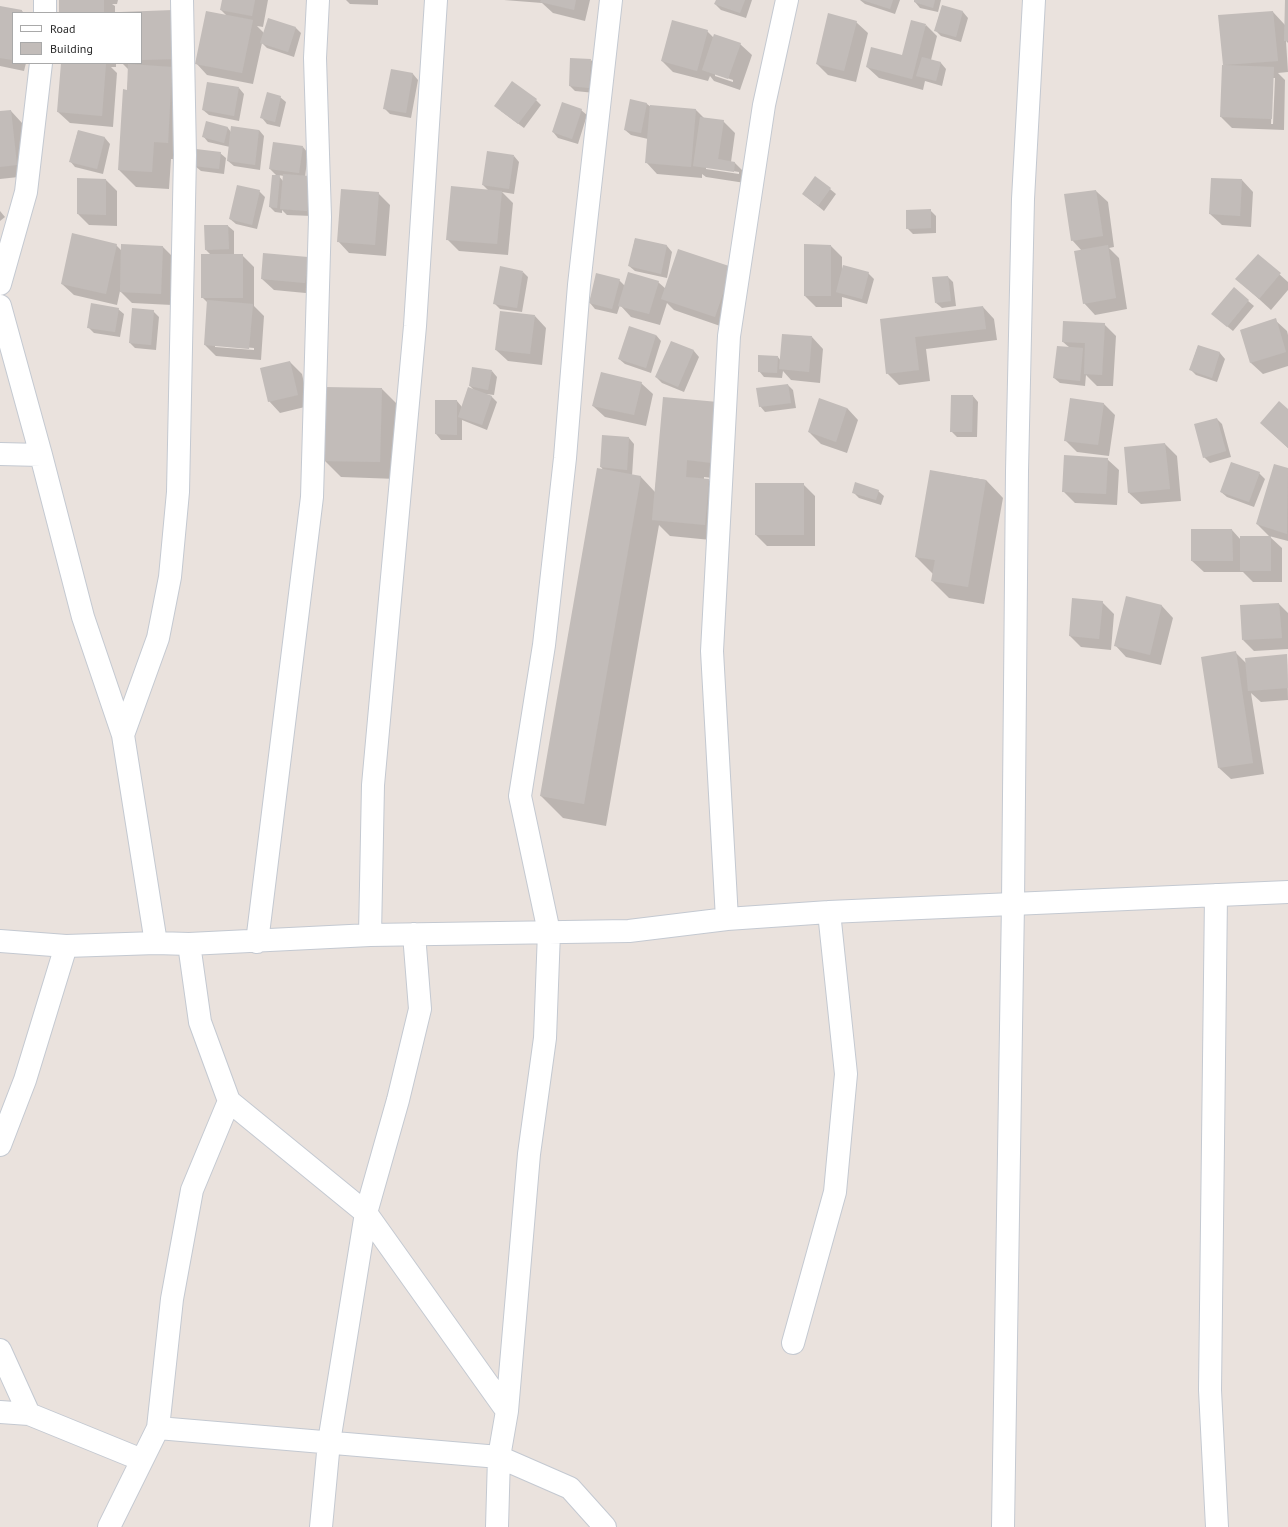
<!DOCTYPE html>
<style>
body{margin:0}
#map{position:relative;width:1288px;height:1527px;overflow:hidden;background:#eae2dd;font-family:"PT Sans",sans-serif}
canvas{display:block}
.legend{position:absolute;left:12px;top:12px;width:130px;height:52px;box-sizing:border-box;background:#fff;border:1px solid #a9a9a9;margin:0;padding:5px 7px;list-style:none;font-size:12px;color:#292929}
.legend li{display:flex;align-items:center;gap:8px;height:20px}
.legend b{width:20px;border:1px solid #a9a9a9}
</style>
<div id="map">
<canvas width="1288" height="1527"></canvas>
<ul class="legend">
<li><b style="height:5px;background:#fff"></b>Road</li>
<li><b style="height:11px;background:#c2bcb9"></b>Building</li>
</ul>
</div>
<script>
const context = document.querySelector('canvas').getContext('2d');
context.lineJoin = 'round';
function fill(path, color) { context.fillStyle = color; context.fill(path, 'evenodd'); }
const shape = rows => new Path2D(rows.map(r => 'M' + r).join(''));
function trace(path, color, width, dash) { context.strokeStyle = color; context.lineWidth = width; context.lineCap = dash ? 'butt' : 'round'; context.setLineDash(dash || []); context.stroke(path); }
fill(shape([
 [60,0,118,0,117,4,112,4,115,6,115,13,60,13],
 [223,0,268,0,263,27,257,26,264,33,296,28,301,33,294,57,267,48,262,43,253,84,207,75,196,63,227,16,221,10],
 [346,0,378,0,378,5,350,4],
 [504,0,590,0,585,21,553,13,542,3],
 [717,0,752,0,746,18,721,10,715,4],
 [860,0,900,0,895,14,865,4],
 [916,0,941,0,938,12,920,8,915,2],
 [1286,0,1288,0,1288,43,1286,41,1288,72,1278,73,1285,80,1284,130,1232,128,1221,117,1224,65,1219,16,1273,12,1285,25],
 [1273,78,1275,78,1273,124,1271,124],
 [942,6,963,12,968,18,961,42,941,36,935,30],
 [0,7,22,11,24,13,13,13,13,63,26,63,24,71,0,66],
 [172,11,185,160,171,159,169,189,136,187,119,170,129,70,122,63,141,63,141,13,118,13],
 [856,22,868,33,856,82,828,75,817,64],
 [926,25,937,36,931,60,941,63,946,69,942,86,925,81,923,90,879,78,867,67,903,56],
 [707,31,714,38,740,44,752,55,740,90,714,81,710,76,708,81,673,72,662,61],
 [715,74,733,80,733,82,715,76],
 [591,60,596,66,595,93,575,91,570,86],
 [62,63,116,63,116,67,111,67,117,73,113,127,70,123,58,112],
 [392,70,413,74,418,80,411,118,390,114,384,108],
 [239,88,244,94,239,121,209,115,203,110],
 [280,97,286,102,280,127,267,124,262,118],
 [536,100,541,105,524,128,501,111],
 [631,100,647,104,651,107,696,110,704,118,723,121,735,133,731,162,735,163,746,174,745,183,706,177,702,174,702,178,657,174,646,162,648,139,631,135,625,130],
 [706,167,739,172,739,174,706,169],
 [581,110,587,115,578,144,558,138,553,132],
 [11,111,22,123,28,176,0,179,0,112],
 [207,122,228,128,231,132,259,130,264,136,260,170,234,166,228,161,230,147,208,142,203,136],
 [78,131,105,138,110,144,103,174,75,167,70,161],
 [303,147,308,153,305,177,312,216,287,215,282,210,282,213,275,212,270,207,277,176,270,169],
 [278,175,284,176,283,181],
 [220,153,226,158,224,174,201,171,195,166],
 [514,156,519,162,514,194,502,192,513,203,508,255,459,251,447,239,488,190,483,185],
 [106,180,117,191,117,226,89,225,78,214],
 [1242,180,1253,192,1251,227,1222,225,1210,214],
 [830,189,836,194,824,211,803,194],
 [259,191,265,197,257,229,236,224,230,219],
 [1096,191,1108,202,1114,247,1109,248,1119,258,1127,309,1095,315,1084,303,1082,251,1072,240,1065,195],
 [378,193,390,205,386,256,349,253,338,241],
 [930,210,936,216,936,233,913,234,907,228],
 [0,211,5,217,0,221],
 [228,226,234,231,234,255,242,255,254,267,254,306,264,316,261,360,216,356,205,345,208,303,202,297,211,255,206,250],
 [215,345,254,348,254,350,215,347],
 [635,239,667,246,672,252,667,278,635,271,629,266],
 [116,245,122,251,163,247,174,258,172,305,132,303,120,291,117,305,74,295,62,284],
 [805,245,831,246,842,257,842,270,868,273,874,279,867,304,842,297,842,307,816,307,805,296],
 [1258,255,1288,282,1288,290,1271,310,1237,279],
 [307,258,319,270,316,294,274,290,262,279],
 [731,268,726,328,674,310,667,303,660,325,631,317,620,305,617,314,595,309,590,303,619,280,625,286,658,282,666,289],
 [523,272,528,277,522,312,500,309,494,303],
 [948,277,953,282,956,306,942,308,936,303],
 [1234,289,1254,306,1233,331,1218,319],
 [983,307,994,319,997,340,926,349,930,381,899,385,887,373,881,320],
 [118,309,124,314,120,337,94,333,88,327],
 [153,311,159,317,156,350,135,348,130,343],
 [535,316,546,328,542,365,508,361,496,350],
 [1275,320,1287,331,1288,335,1288,366,1263,374,1251,363,1241,330],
 [1104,324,1116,336,1113,386,1097,386,1086,375,1085,386,1060,383,1054,378,1070,348,1063,342],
 [656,335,661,341,651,373,625,364,619,359],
 [812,337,823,349,820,383,791,380,783,371,782,378,764,377,759,371,778,357,781,361],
 [672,342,694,351,699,357,684,392,662,383,656,377],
 [1198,346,1220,353,1225,359,1217,382,1196,375,1190,369],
 [290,362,302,374,309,406,280,413,269,401],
 [492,371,497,377,494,395,485,394,491,396,497,402,487,430,462,420,462,440,441,440,436,434,457,401,462,407,475,391,470,386],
 [641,383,653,394,646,426,605,417,593,406],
 [788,385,793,390,796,408,765,412,760,406],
 [382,389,399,406,397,479,341,477,324,460],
 [973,396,978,402,977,437,957,437,951,431],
 [664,398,729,480,704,477,704,480,709,480,726,497,721,541,670,536,659,525,606,826,563,818,541,796,604,471,601,467,629,438,634,444,632,476,641,477,655,492],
 [1103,403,1115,415,1109,456,1077,452,1065,440],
 [847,408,858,420,847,453,821,444,809,432],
 [1288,411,1288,448,1261,423],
 [1217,419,1222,424,1231,457,1210,463,1204,457],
 [1165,444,1177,456,1181,501,1141,504,1129,493,1125,448],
 [1107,459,1119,470,1117,505,1075,503,1063,491],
 [1275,465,1288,469,1288,541,1269,536,1282,548,1282,582,1253,582,1243,572,1204,572,1192,561,1232,530,1241,540,1269,536,1257,524],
 [931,471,986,480,1003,498,984,604,949,598,932,581,933,574,916,557],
 [1259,473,1265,479,1254,507,1227,497,1221,492],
 [756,484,803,484,815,496,815,546,767,546,756,535],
 [878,491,884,496,881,505,859,498,853,492],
 [1127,598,1162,606,1173,618,1161,665,1126,657,1115,645],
 [1102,602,1114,614,1111,650,1081,647,1070,636],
 [1279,604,1288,613,1288,649,1254,651,1243,640],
 [1236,653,1247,664,1287,656,1288,700,1261,702,1251,693,1264,774,1231,779,1219,768]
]), '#0003');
fill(shape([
 [59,0,104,0,104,13,59,13],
 [222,0,255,0,252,16,220,10],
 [541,0,576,0,574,10,540,2],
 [716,0,745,0,740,13,714,4],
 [862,0,893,0,890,9],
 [914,0,935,0,933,8,914,2],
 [1285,0,1288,0,1288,41,1284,41],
 [942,5,963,11,956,37,934,31],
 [0,6,22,10,22,13,13,13,13,60,0,58],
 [173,10,175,59,141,60,141,13,120,12],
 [206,11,253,20,242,73,195,64],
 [1273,11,1278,61,1223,65,1218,15],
 [828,13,857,21,844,71,816,64],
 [268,18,296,27,288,52,260,43],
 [672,20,708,30,697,71,661,61],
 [911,20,926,24,912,79,866,67,871,47,902,55],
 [714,34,741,43,728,79,702,70],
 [922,57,941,62,936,81,916,76],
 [570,58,591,59,589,88,569,86],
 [61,63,106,63,102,116,57,112],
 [128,64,172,67,168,143,154,142,152,172,118,170,123,89,127,90],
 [1222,65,1274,67,1272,119,1220,117],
 [391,69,413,73,406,113,383,109],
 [512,81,537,99,518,124,494,106],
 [207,82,239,87,234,116,202,110],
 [267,92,281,96,275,122,260,118],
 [630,99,647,103,641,133,624,130],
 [562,102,582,109,572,139,552,132],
 [650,105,696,109,691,167,645,163],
 [11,110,17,165,0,167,0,111],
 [700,117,724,120,718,159,735,162,734,172,693,166],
 [206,121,228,127,224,143,202,137],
 [231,126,259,130,255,165,227,161],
 [78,130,105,137,97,169,69,162],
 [273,142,303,146,299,173,269,169],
 [196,149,221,152,219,169,194,166],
 [487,151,514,155,509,189,482,185],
 [283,174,310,176,307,211,280,209],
 [272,175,280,175,277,208,269,207],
 [815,176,831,188,818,206,802,194],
 [77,178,106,179,106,215,77,214],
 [1211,178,1242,179,1240,216,1209,214],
 [237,185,260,190,252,225,229,219],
 [451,186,502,191,497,244,446,240],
 [341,189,379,192,375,245,337,242],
 [1096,190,1103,236,1071,241,1064,194],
 [931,209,931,228,906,229,906,210],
 [204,225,228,225,229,249,205,250],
 [72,233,117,244,106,294,61,284],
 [635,238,667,245,661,274,628,266],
 [121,244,163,246,161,294,120,292],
 [804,244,831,245,831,296,804,296],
 [1108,245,1116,298,1083,304,1074,251],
 [678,249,732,267,715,317,661,299],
 [263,253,308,257,305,283,261,279],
 [201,254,243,254,243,298,201,298],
 [1258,254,1281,273,1259,299,1235,279],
 [843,265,869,272,862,299,836,292],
 [500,266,523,271,517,308,493,304],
 [628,272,659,281,649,314,618,306],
 [596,273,620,279,612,309,589,303],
 [948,276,951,301,935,303,932,277],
 [1234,287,1249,300,1227,327,1211,314],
 [207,300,253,304,249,349,204,345],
 [91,303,119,308,115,332,87,328],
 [983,306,986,329,915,337,919,370,886,374,880,319],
 [132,308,154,310,151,345,129,343],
 [500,311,535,315,530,354,495,350],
 [1276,318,1286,352,1250,363,1240,330],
 [1063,321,1105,323,1102,375,1084,374,1085,343,1062,342],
 [629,326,656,335,646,368,618,359],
 [782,334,812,336,809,372,779,369],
 [671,341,694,350,678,387,655,377],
 [1198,345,1220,352,1212,378,1189,370],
 [1057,346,1083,348,1080,381,1053,378],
 [758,355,778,356,777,373,758,372],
 [290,361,298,395,268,402,260,368],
 [472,367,492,370,488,390,469,386],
 [601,372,642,382,634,415,592,406],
 [788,384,791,403,759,407,756,388],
 [325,387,382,388,380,462,323,461],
 [468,387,492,396,482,425,458,417],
 [951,395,973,395,972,432,950,432],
 [663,397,718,402,712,463,687,460,686,477,709,479,705,525,652,520],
 [819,398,847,408,836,442,808,432],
 [1070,398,1104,403,1098,445,1064,441],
 [435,400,457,400,457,435,435,434],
 [1279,401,1288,409,1288,448,1260,423],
 [1217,418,1226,451,1203,458,1194,424],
 [602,435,629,437,627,470,600,467],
 [1165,443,1170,489,1128,493,1124,447],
 [1064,455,1108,458,1106,494,1062,492],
 [1231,462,1260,472,1249,502,1220,492],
 [1274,464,1288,468,1287,534,1256,524],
 [597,468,641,476,584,804,540,796],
 [930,470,986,480,968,587,931,581,935,560,915,557],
 [855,482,879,490,876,500,852,493],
 [755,483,804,483,804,535,755,535],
 [1191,529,1232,529,1233,561,1191,561],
 [1240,536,1271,536,1271,571,1240,571],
 [1126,596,1162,605,1150,655,1114,646],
 [1072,598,1103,601,1099,639,1069,636],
 [1279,603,1282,638,1242,640,1240,605],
 [1236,651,1253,763,1218,768,1201,657],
 [1287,654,1288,688,1248,691,1245,658]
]), '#c2bcb9');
const street = shape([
 [45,13,45,0],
 [0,284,26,192,41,63],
 [0,306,41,455,83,617,123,735,156,943],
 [0,454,41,455],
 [123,735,158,638,170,577,178,492,185,155,182,0],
 [1216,895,1210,1390,1217,1527],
 [727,919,712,651,729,336,764,105,787,0],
 [370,935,373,785,415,326,436,0],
 [0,941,66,946,156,943,189,944,370,935,629,931,727,919,829,912,1288,892],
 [257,942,312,497,320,217,315,58,318,0],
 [189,944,200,1022,229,1101,366,1213,507,1411],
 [0,1145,25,1080,66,946],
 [793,1343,835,1192,846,1074,829,912],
 [0,1350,29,1414,142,1460],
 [0,1412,29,1414],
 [158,1428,499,1457,570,1488,605,1527],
 [109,1527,158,1428,172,1299,192,1190,229,1101],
 [321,1527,329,1442,366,1213,398,1100,420,1009,414,934],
 [497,1527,499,1457,507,1411,529,1154,545,1038,549,932,520,796,544,645,565,458,579,285,611,0]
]);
const secondary = shape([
 [1003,1527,1013,903,1017,471,1023,199,1034,0]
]);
trace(street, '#c4c9d1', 24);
trace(secondary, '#c4c9d1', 24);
trace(street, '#fff', 22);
trace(secondary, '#fff', 22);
</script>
